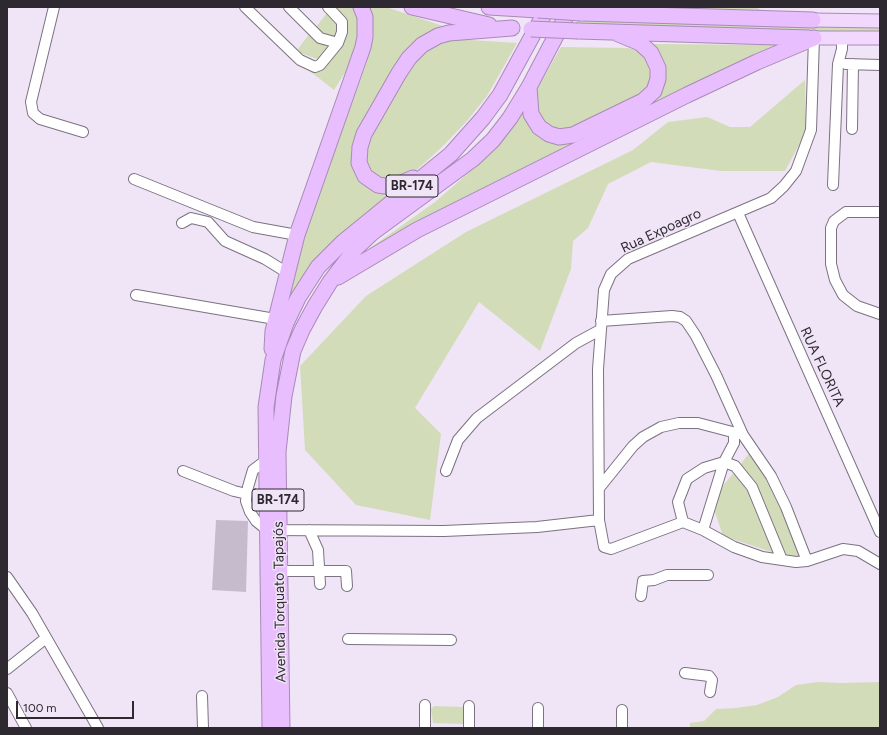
<!DOCTYPE html>
<meta charset="utf-8">
<style>
body{margin:0}
#map{position:relative;width:887px;height:735px;overflow:hidden;background:#f0e5f6;font-family:Figtree,sans-serif}
canvas{display:block}
.frame{position:absolute;inset:0;border:8px solid #2e2930;pointer-events:none}
.scale{position:absolute;left:16px;top:701px;width:118px;height:18px;box-sizing:border-box;border:2px solid #2e2930;border-top:0;padding-left:5px;font-size:12px;line-height:14px;white-space:nowrap;color:#2e2930;-webkit-text-stroke:3px #f0e5f6;paint-order:stroke}
</style>
<div id="map">
<canvas width="887" height="735"></canvas>
<div class="frame"></div>
<div class="scale">100 m</div>
</div>
<script>
const context = document.querySelector('canvas').getContext('2d');
context.lineJoin = 'round';
function fill(path, color) { context.fillStyle = color; context.fill(path, 'evenodd'); }
const shape = rows => new Path2D(rows.map(r => 'M' + r).join(''));
function trace(path, color, width, dash) { context.strokeStyle = color; context.lineWidth = width; context.lineCap = dash ? 'butt' : 'round'; context.setLineDash(dash || []); context.stroke(path); }
function drawText(font, color, halo, rows, align = 'center') {
  context.font = font + ' Figtree,sans-serif'; context.lineWidth = 3; context.setLineDash([]); context.textBaseline = 'middle'; context.strokeStyle = halo; context.fillStyle = color; for (const [text, x, y, turn = 0] of rows) {
    context.save(); context.translate(x, y); context.rotate((+turn || 0) * Math.PI / 180); context.textAlign = isNaN(turn) ? turn : align; if (halo) context.strokeText(text, 0, 0); context.fillText(text, 0, 0); context.restore();
  }
}
fill(shape([
 [334,7,355,7,358,23,358,40,351,63,334,90,311,72,321,69,345,37],
 [365,7,386,7,452,29,432,35,353,152,392,194,365,214,339,237,283,314,289,277,367,62,369,52],
 [646,7,756,7,764,12,642,8],
 [327,13,339,25,339,33,334,38,324,34,316,27],
 [577,21,880,25,880,33,575,26],
 [310,33,328,47,320,58,317,59,301,53,298,49],
 [454,39,517,43,487,96,466,122,442,147,410,176,393,182,370,174,362,151,411,63,431,44],
 [652,44,779,45,366,254,370,248,435,202,466,175,479,162,523,106,543,138,650,101],
 [561,47,628,48,638,51,646,57,652,71,648,90,574,130,558,132,539,120,535,93],
 [805,80,806,132,785,171,721,171,651,162,608,184,588,228,573,241,571,269,540,351,479,302,415,408,441,434,430,520,356,505,305,450,300,366,366,296,466,232,633,150,668,122,707,117,730,127,750,127],
 [751,451,766,468,807,559,787,557,723,536,715,512,719,491],
 [818,682,841,683,880,682,880,728,690,728,690,723,704,721,716,709,736,708,757,705,778,697,796,685],
 [434,706,464,707,465,724,433,723,431,709]
]), '#d2dcb9');
fill(shape([
 [216,520,248,521,246,592,212,590]
]), '#c6bbcc');
const minor = shape([
 [54,7,31,102,33,113,40,119,83,132],
 [245,7,300,60,315,67,320,65,338,43,342,32,342,22,328,7],
 [289,7,320,38,338,43],
 [846,64,880,65],
 [852,129,853,64],
 [134,179,253,227,297,235],
 [833,185,838,64,842,49,842,38],
 [880,212,846,212,834,221,831,228,831,264,835,280,843,295,857,306,880,314],
 [738,213,880,532],
 [182,223,191,218,208,222,225,241,265,259,286,272],
 [136,295,275,319],
 [601,321,672,316,680,317,686,321,696,336,716,375,743,435,771,476,786,507,807,561],
 [734,432,734,443,724,462,704,468,687,479,678,502,683,522,611,549,604,547,599,520,598,369,604,290,611,274,628,259,771,198,784,186,796,171,811,130,814,38],
 [265,461,253,470,248,487,246,501,250,512,256,521,267,530,444,531,537,527,599,520],
 [183,471,234,491,247,494],
 [446,471,458,440,477,418,576,343,600,330],
 [600,487,633,446,643,437,661,427,679,423,698,423,740,434],
 [683,522,703,530,734,547,762,557,796,562,807,561,843,549,858,551,880,564],
 [309,530,318,550,320,584],
 [703,530,724,462,735,466,752,487,782,560],
 [280,571,346,571,347,586],
 [7,577,32,613,98,728],
 [641,596,643,581,654,580,667,575,708,575],
 [348,639,451,640],
 [7,669,46,638],
 [685,673,709,676,712,680,710,692],
 [7,693,26,728],
 [202,696,203,728],
 [425,705,425,728],
 [469,706,469,728],
 [538,708,538,728],
 [622,710,622,728]
]);
const major = shape([
 [813,20,880,21],
 [814,38,880,38]
]);
const highway = shape([
 [412,7,489,25],
 [489,7,538,10],
 [581,13,813,20],
 [578,31,809,38],
 [529,87,531,114,539,127,549,134,559,137,573,135,643,101,654,91,658,79,658,68,651,53,640,43,616,33],
 [413,178,392,187,378,185,365,176,359,163,360,147,364,134,399,73,409,58,422,45,438,36,449,33,512,28],
 [338,277,417,230,687,95,757,62,814,38],
 [272,349,273,331,297,235,363,47,365,37,365,17,361,7],
 [270,728,266,407,273,360,286,323,298,298,318,267,343,242,451,154,483,118,500,95,548,7],
 [282,728,278,452,284,396,293,351,302,330,315,306,330,282,356,248,372,233,473,159,493,140,510,118,529,87,571,7]
]);
trace(minor, '#7c7281', 12);
trace(major, '#a88ab6', 15);
trace(highway, '#a88ab6', 17);
trace(minor, '#fff', 10);
trace(major, '#f2d8fe', 13);
trace(highway, '#e9befe', 15);
const highwayBridge = shape([
 [538,10,581,13],
 [531,29,578,31]
]);
trace(highwayBridge, '#a88ab6', 17, []);
trace(highwayBridge, '#e9befe', 15);
for (const [x, y, w] of [
 [412,186,52],
 [278,500,52]
]) { const box = new Path2D(); box.roundRect(x - w / 2, y - 11, w, 22, 3); context.fillStyle = '#f0e5f6'; context.fill(box); trace(box, '#2e2930', 1); }
drawText('bold 13px', '#2e2930', null, [
 ["BR-174",412,186],
 ["BR-174",278,500]
]);
drawText('14px', '#2e2930', '#f0e5f6', [
 ["Rua Expoagro",661,231,-25],
 ["RUA FLORITA",822,367,65],
 ["Avenida Torquato Tapajós",280,602,-91]
]);
</script>
